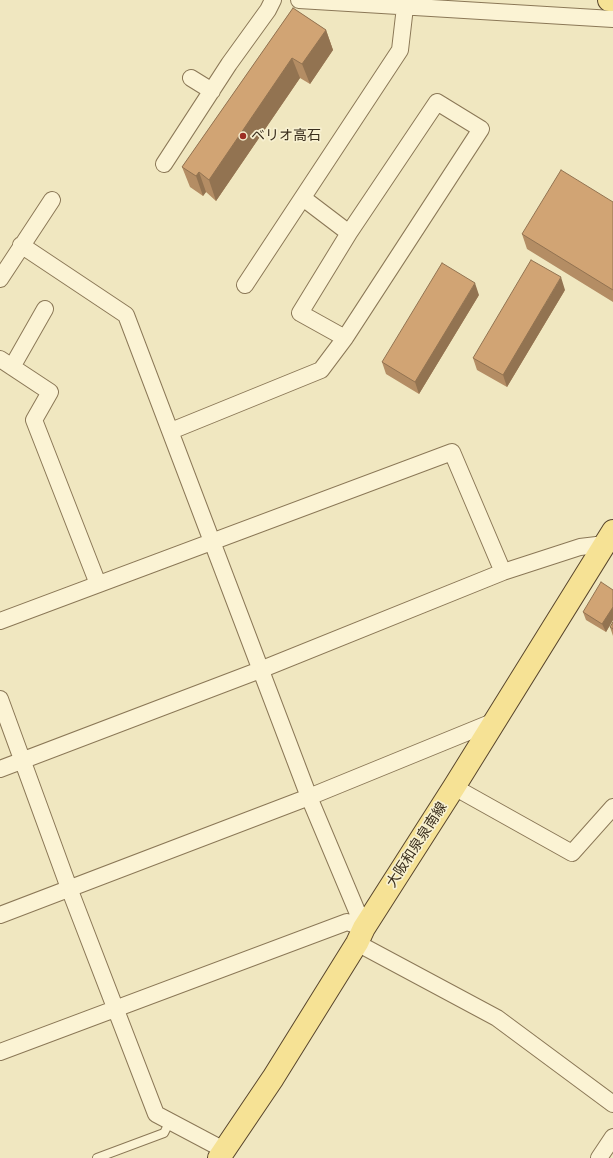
<!DOCTYPE html>
<meta charset="utf-8">
<style>
body{margin:0}
canvas{display:block;background:#f0e7c0}
</style>
<canvas width="613" height="1158"></canvas>
<script>
const context = document.querySelector('canvas').getContext('2d');
context.lineJoin = 'round';
const shape = rows => new Path2D(rows.map(r => 'M' + r).join(''));
function trace(path, color, width, dash) { context.strokeStyle = color; context.lineWidth = width; context.lineCap = dash ? 'butt' : 'round'; context.setLineDash(dash || []); context.stroke(path); }
function fill(path, color) { context.fillStyle = color; context.fill(path, 'evenodd'); }
function drawText(font, color, halo, rows, align = 'center') {
  context.font = font + ' "Zilla Slab","Noto Sans JP",serif'; context.lineWidth = 3.5; context.setLineDash([]); context.textBaseline = 'middle'; context.strokeStyle = halo; context.fillStyle = color; for (const [text, x, y, turn = 0] of rows) {
    context.save(); context.translate(x, y); context.rotate((+turn || 0) * Math.PI / 180); context.textAlign = isNaN(turn) ? turn : align; if (halo) context.strokeText(text, 0, 0); context.fillText(text, 0, 0); context.restore();
  }
}
const service = shape([
 [97,1158,164,1133,170,1121]
]);
const minor = shape([
 [299,0,613,19],
 [191,78,212,91],
 [164,164,229,64,268,10,273,0],
 [303,198,349,233],
 [21,245,126,315,309,797,495,721],
 [0,279,52,200],
 [245,285,400,50,405,7],
 [0,359,50,392,34,420,98,584],
 [12,367,45,309],
 [171,431,321,370,345,338,481,129,437,102,349,233,300,313,345,338],
 [0,621,452,452,503,572],
 [0,699,69,888,156,1114,224,1150],
 [0,769,260,670,503,572,580,547,605,544],
 [454,787,572,853,613,807],
 [0,915,309,797,364,928],
 [357,943,497,1018,613,1104],
 [0,1052,347,922,364,928],
 [599,1158,613,1137]
]);
const primary = shape([
 [609,0,613,0],
 [219,1158,273,1078,357,943,364,928,454,787,613,531]
]);
trace(service, '#8b7857', 10);
trace(minor, '#8b7857', 18);
trace(primary, '#58452c', 24);
trace(service, '#fbf3d4', 8);
trace(minor, '#fbf3d4', 16);
trace(primary, '#f6e295', 22);
fill(shape([
 [293,8,326,30,333,50,310,84,300,78,216,201,206,192,203,196,190,187,182,167],
 [613,202,613,302,527,249,522,234],
 [565,290,507,387,477,370,473,358],
 [479,295,419,394,386,374,382,362],
 [613,590,613,620,606,632,586,620,583,612],
 [613,622,613,636,610,627]
]), '#b48d64');
fill(shape([
 [326,30,333,50,310,84,302,64],
 [292,58,300,78,216,201,209,180],
 [199,172,206,192,203,196,196,176],
 [561,277,565,290,507,387,503,375],
 [475,283,479,295,419,394,415,382],
 [613,607,613,620,606,632,602,624]
]), '#927351');
const building = shape([
 [293,8,326,30,302,64,292,58,209,180,199,172,196,176,182,167,293,8],
 [561,170,613,202,613,290,522,234,561,170],
 [531,260,561,277,503,375,473,358,531,260],
 [442,263,475,283,415,382,382,362,442,263],
 [601,582,613,590,613,607,602,624,583,612,601,582],
 [613,622,613,629,610,627,613,622]
]);
fill(building, '#d1a474');
trace(building, '#927351', 1);
for (const [x, y, r, color] of [
 [243,136,4,"#9d2f23"]
]) { const dot = new Path2D(); dot.arc(x, y, r, 0, 2 * Math.PI); context.fillStyle = color; context.fill(dot); trace(dot, '#f7f0d0', 1.5); }
drawText('14px', '#392d1c', '#f7f0d0', [
 ["ベリオ高石",251,136]
], 'left');
drawText('14px', '#392d1c', '#f7f0d0', [
 ["大阪和泉泉南線",417,845,-57]
]);
</script>
